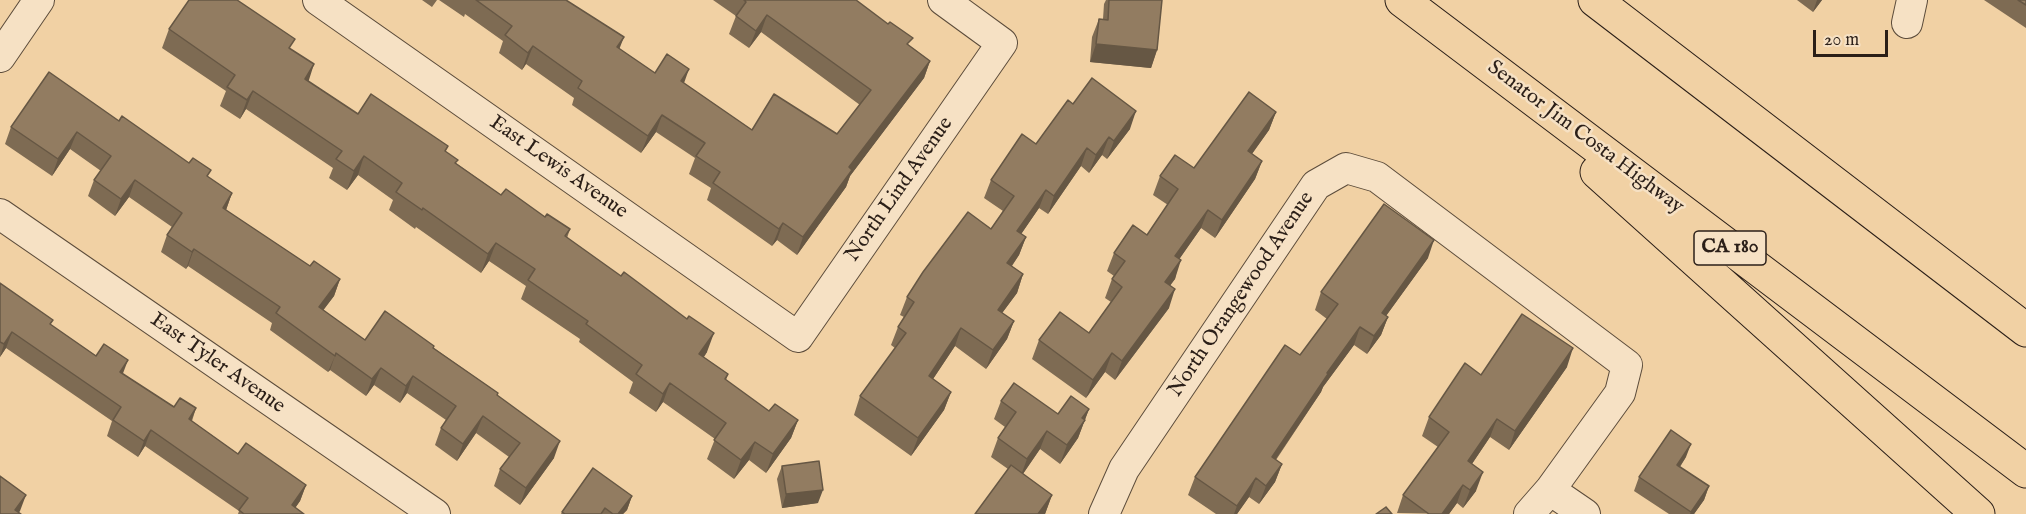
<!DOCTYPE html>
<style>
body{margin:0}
#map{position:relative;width:2026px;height:514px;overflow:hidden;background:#f1d1a4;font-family:"IM FELL English",serif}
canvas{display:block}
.scale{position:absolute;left:1813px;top:30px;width:75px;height:27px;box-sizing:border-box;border:3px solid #2b1f18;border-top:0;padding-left:8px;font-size:18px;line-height:21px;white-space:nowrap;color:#2b1f18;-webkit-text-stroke:4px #f6e1c4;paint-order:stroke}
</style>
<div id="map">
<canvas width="2026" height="514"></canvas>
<div class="scale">20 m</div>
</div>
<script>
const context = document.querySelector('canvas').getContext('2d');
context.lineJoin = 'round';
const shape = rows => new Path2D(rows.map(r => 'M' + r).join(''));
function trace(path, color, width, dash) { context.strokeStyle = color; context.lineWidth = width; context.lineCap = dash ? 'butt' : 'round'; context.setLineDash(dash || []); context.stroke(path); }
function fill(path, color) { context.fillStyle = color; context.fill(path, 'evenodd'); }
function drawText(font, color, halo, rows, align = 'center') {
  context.font = font + ' "IM FELL English",serif'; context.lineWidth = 5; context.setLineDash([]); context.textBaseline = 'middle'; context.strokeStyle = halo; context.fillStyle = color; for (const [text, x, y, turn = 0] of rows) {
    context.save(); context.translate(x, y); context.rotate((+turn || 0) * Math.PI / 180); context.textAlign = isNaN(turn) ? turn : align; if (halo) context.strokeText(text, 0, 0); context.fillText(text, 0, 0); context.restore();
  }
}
const minor = shape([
 [318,0,798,337,1002,43,943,0],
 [1907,23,1912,0],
 [0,57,39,0],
 [0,214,435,514],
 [1550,490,1585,514],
 [1104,514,1124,469,1316,185,1346,168,1377,177,1627,365,1620,393,1550,490,1529,514]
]);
const highway = shape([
 [1402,0,2026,471],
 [1595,0,2026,330],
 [1597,172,1978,514]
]);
trace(minor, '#5c4c3b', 32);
trace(highway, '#2b1f18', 35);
trace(minor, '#f6e1c4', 30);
trace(highway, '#f1d1a4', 33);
fill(shape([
 [422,0,437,0,432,7],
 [439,0,566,0,619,49,655,73,684,83,752,130,837,134,860,105,761,32,749,48,729,34,736,16,713,0,856,0,910,46,930,61,924,78,850,176,846,187,797,255,777,240,772,246,707,200,711,188,689,174,695,158,656,132,641,153,572,105,574,98,526,64,522,70,499,53,503,41,465,14,464,17],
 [1106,0,1162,0,1157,50,1151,68,1090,62,1092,37,1099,19,1103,19,1104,4],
 [1797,0,1822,0,1813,12],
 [1984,0,2026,0,2026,28],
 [169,29,291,49,308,81,358,114,446,152,456,163,501,195,570,229,567,238,707,352,704,357,728,374,726,380,769,411,798,420,791,438,766,473,749,460,734,479,707,459,715,439,663,402,656,412,629,393,633,382,579,342,580,339,521,299,526,286,489,261,481,273,416,227,415,229,389,210,393,200,358,175,347,190,329,178,333,168,246,109,240,119,220,106,226,91,162,48],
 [1073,104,1130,129,1107,159,1102,155,1089,173,1081,166,1048,214,1039,208,1021,234,1026,237,1019,255,1012,266,1023,274,1017,293,1002,313,1014,321,1007,339,986,369,955,346,933,379,951,392,944,410,911,456,854,415,860,396,895,348,891,345,898,327,904,317,900,315,907,297,991,229,1003,211,984,198,991,180,1036,144],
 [1276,112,1269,130,1252,154,1262,161,1255,179,1215,238,1201,228,1179,259,1175,279,1170,285,1169,308,1115,380,1105,372,1086,398,1032,359,1039,340,1089,333,1111,302,1105,298,1112,279,1114,276,1107,271,1114,253,1147,235,1168,205,1153,195,1160,176,1194,168],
 [119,121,208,177,232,193,226,210,310,266,340,279,334,296,323,310,365,340,434,348,498,393,497,396,554,458,520,505,494,486,500,469,509,457,476,433,457,461,435,445,441,428,446,420,407,393,400,403,374,385,366,396,330,370,328,372,270,330,272,323,188,266,186,269,161,252,167,235,172,227,129,197,115,216,88,196,94,180,101,171,70,149,52,176,5,144,11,127],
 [1428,258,1386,316,1388,317,1381,335,1367,354,1354,345,1323,387,1321,392,1276,460,1282,464,1275,482,1259,504,1249,497,1237,514,1216,514,1188,495,1195,477,1300,355,1327,319,1315,310,1321,292],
 [0,283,51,325,123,374,174,407,196,408,192,421,238,454,306,485,300,501,295,508,304,514,238,514,239,511,145,446,138,457,107,436,112,421,6,348,0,357],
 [1567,367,1509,450,1490,437,1472,464,1476,491,1463,508,1457,503,1449,514,1397,513,1403,495,1438,447,1422,436,1429,417,1481,375],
 [1001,401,1058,414,1089,409,1078,438,1060,464,1040,449,1023,474,1052,495,1045,514,975,514,1008,469,991,457,998,438,1005,427,994,419],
 [1686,457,1680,467,1709,486,1704,500,1694,514,1669,514,1634,491,1639,477],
 [782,466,818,503,782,508,777,479],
 [632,496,627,510,623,514,561,514,562,512]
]), '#7e6b53');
fill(shape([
 [1817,0,1822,0,1813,12],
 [767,15,761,32,749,48,756,31],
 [624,37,617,55,617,47],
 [1096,44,1157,50,1151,68,1090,62],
 [533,46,526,64,522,70,528,53],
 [930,61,924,78,850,176,846,187,797,255,803,237,849,167],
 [314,64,308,83,305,79],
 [689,69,683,86,681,81],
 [253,91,246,109,240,119,247,100],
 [1136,111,1130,129,1107,159,1114,141],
 [1276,112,1269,130,1241,169,1248,151],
 [662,115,656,132,641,153,648,136],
 [77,132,70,149,52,176,58,159],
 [1109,137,1102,155,1089,173,1096,155],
 [1087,148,1081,166,1048,214,1054,196],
 [364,156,358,175,347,190,354,171],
 [1262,161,1255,179,1215,238,1222,220],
 [135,180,129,197,115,216,121,199],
 [1046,190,1039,208,1011,249,1017,231],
 [232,193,226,210,223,208],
 [1208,210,1201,228,1169,274,1175,256],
 [783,223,777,240,772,246,779,229],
 [1026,237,1019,255,1001,281,1007,263],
 [1434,240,1428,258,1375,331,1382,313],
 [496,243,489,261,481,273,488,254],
 [194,249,188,266,186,269,192,252],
 [1181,260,1175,279,1159,301,1165,282],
 [1023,274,1017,293,991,328,998,310],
 [340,279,334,296,313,324,319,307],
 [1175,289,1169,308,1115,380,1122,361],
 [1388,317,1381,335,1367,354,1374,336],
 [1014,321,1007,339,986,369,993,350],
 [1360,327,1354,345,1323,387,1321,392,1265,475,1272,457,1327,373],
 [961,328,955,346,923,394,929,376],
 [12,332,6,348,0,357,4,344],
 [714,333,707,352,693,372,699,354],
 [1573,348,1567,367,1509,450,1515,431],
 [336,353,330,370,328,372,335,356],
 [1112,353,1105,372,1086,398,1093,380],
 [128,360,122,376,120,372],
 [381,368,374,385,366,396,372,379],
 [413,376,407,393,400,403,406,386],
 [670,383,663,402,656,412,663,394],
 [951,392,944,410,911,456,918,438],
 [196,408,190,424,189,419],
 [1089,409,1078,438,1060,464,1067,445,1082,418],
 [483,416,476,433,457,461,463,444],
 [1497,419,1490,437,1461,480,1468,461],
 [798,420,791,438,766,473,773,454],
 [151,430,145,446,138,457,144,441],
 [1047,431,1040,449,1020,478,1027,459],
 [560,441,554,458,520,505,526,488],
 [755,442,749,460,734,479,741,460],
 [1691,444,1686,457,1672,478,1677,465],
 [1282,464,1275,482,1259,504,1266,486],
 [1483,472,1476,491,1463,508,1470,490],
 [1256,478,1249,497,1237,514,1234,514,1237,506],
 [306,485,300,501,291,514,292,505],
 [1463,485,1457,503,1449,514,1442,514],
 [1709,486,1704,500,1694,514,1690,514],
 [823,490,818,503,782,508,786,494],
 [26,495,20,511,18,514,15,510],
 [1052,495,1045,514,1038,514],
 [632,496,627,510,623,514,618,514]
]), '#665744');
const building = shape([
 [189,0,237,0,295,39,289,48,314,64,305,79,358,114,371,94,448,146,445,151,458,160,455,163,501,195,506,189,545,217,547,214,570,229,565,236,621,276,624,272,687,319,689,316,714,333,699,354,728,374,725,379,769,411,775,404,798,420,773,454,755,442,741,460,714,440,726,423,670,383,663,394,636,374,642,365,586,324,588,321,528,280,535,269,496,243,488,254,423,208,422,210,396,192,402,183,364,156,354,171,336,159,342,151,253,91,247,100,227,87,235,75,169,29,189,0],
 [476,0,566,0,624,37,617,47,655,73,667,54,689,69,681,81,752,130,774,94,837,134,871,90,767,15,756,31,736,16,746,2,744,0,856,0,888,24,890,22,913,38,907,44,930,61,849,167,852,170,803,237,783,223,779,229,713,183,720,172,696,156,705,143,662,115,648,136,578,88,582,81,533,46,528,53,505,35,512,26,476,0],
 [1109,0,1162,0,1157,50,1096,44,1099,19,1108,20,1109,0],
 [2018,0,2026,0,2026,5,2018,0],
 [49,72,119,121,122,116,189,163,193,158,211,170,207,176,232,193,223,208,310,266,314,261,340,279,319,307,365,340,385,311,434,346,433,348,498,393,497,395,560,441,526,488,500,469,520,443,483,416,463,444,441,428,456,406,413,376,406,386,381,368,372,379,336,353,335,356,276,313,280,307,194,249,192,252,167,235,182,213,135,180,121,199,94,180,111,156,77,132,58,159,11,127,49,72],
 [1092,78,1136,111,1114,141,1109,137,1096,155,1087,148,1054,196,1046,190,1017,231,1026,237,1007,263,1023,274,998,310,1014,321,993,350,961,328,929,376,951,392,918,438,860,396,906,333,898,327,914,302,907,297,923,272,968,212,991,229,1014,196,991,180,1022,134,1036,144,1068,100,1073,104,1092,78],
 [1249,92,1276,112,1248,151,1262,161,1222,220,1208,210,1175,256,1181,260,1165,282,1175,289,1122,361,1112,353,1093,380,1039,340,1060,312,1089,333,1122,287,1112,279,1125,261,1114,253,1133,225,1147,235,1178,189,1160,176,1175,155,1194,168,1249,92],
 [1384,204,1434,240,1382,313,1388,317,1374,336,1360,327,1327,373,1328,374,1272,457,1282,464,1266,486,1256,478,1237,506,1195,477,1285,345,1300,355,1338,304,1321,292,1384,204],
 [0,283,53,320,50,324,96,356,104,344,128,360,120,372,174,407,180,398,196,408,189,419,238,454,246,443,306,485,292,505,304,514,244,514,239,510,248,498,151,430,144,441,113,420,121,407,12,332,4,344,0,342,0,283],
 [1522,314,1573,348,1515,431,1497,419,1468,461,1483,472,1470,490,1463,485,1442,514,1429,514,1403,495,1449,432,1429,417,1465,363,1481,375,1522,314],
 [1014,383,1058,414,1071,396,1089,409,1082,418,1085,420,1067,445,1047,431,1027,459,998,438,1016,412,1001,401,1014,383],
 [1671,430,1691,444,1677,465,1709,486,1691,512,1639,477,1671,430],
 [819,461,823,490,786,494,782,466,819,461],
 [1011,465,1052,495,1038,514,975,514,1011,465],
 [593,468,632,496,618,514,613,514,605,508,601,514,565,514,562,512,593,468],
 [0,476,26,495,15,510,21,514,0,514,0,476],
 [1386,507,1392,514,1376,514,1386,507]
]);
fill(building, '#927c61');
trace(building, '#665744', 1.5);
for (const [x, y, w] of [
 [1730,248,72]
]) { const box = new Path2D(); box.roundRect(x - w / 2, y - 17, w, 34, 4.5); context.fillStyle = '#f6e1c4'; context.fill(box); trace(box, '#2b1f18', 1.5); }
drawText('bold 20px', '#2b1f18', null, [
 ["CA 180",1730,248]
]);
drawText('21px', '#2b1f18', '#f6e1c4', [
 ["Senator Jim Costa Highway",1585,138,37],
 ["East Lewis Avenue",558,168,35],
 ["North Lind Avenue",900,190,-55],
 ["North Orangewood Avenue",1242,295,-56],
 ["East Tyler Avenue",217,364,35]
]);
</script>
